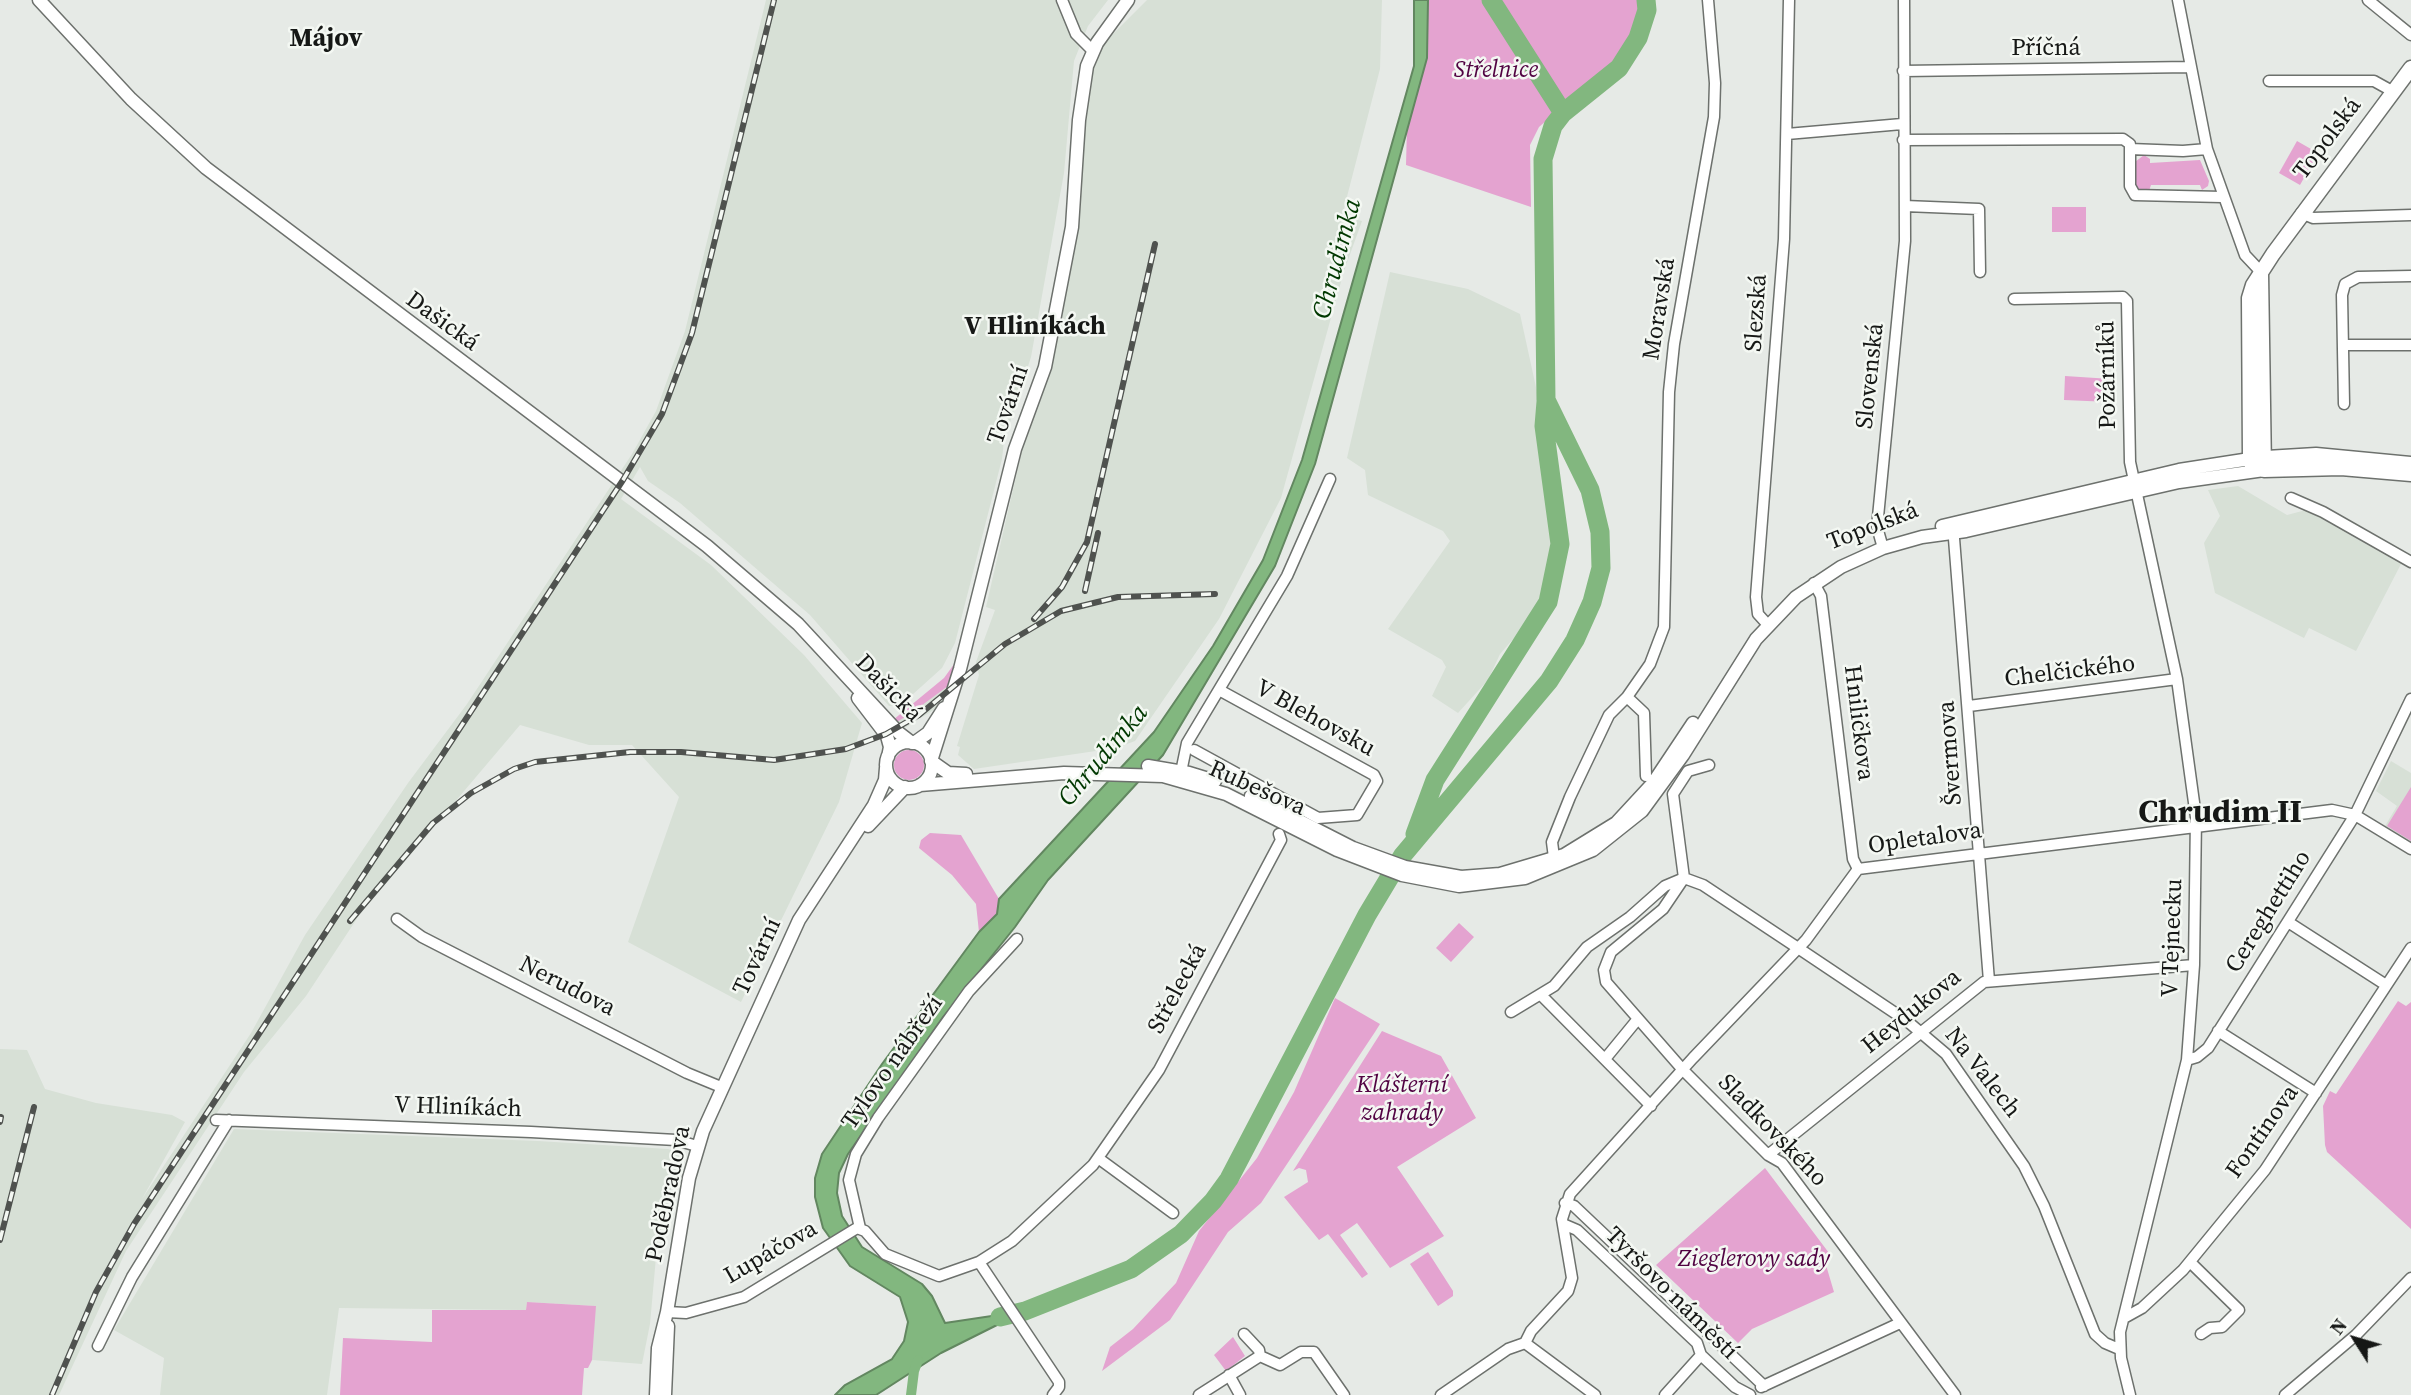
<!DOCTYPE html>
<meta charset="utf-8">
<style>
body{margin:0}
#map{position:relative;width:2411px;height:1395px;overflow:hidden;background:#e6eae6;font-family:"Source Serif 4",serif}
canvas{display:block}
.north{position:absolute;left:2320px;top:1304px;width:70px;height:70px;-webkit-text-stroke:5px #f4f8f3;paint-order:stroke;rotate:307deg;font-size:19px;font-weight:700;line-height:28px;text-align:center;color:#161816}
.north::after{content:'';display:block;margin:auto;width:24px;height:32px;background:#161816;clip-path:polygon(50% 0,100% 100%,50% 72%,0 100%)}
</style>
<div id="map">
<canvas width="2411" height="1395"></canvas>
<div class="north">N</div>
</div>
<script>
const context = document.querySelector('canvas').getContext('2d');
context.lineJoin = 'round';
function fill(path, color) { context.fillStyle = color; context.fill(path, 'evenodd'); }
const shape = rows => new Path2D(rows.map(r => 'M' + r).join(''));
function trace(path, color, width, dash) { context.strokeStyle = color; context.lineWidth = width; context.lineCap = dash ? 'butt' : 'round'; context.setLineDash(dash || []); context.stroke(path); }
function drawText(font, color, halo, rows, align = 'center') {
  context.font = font + ' "Source Serif 4",serif'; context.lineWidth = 5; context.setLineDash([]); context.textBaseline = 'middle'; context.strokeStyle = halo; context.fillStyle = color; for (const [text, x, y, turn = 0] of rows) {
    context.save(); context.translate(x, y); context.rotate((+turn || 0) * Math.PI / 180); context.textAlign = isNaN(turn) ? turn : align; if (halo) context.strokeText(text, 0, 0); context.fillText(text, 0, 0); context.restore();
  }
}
fill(shape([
 [766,0,1108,0,1088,26,1074,61,1064,173,1031,357,1004,441,1002,459,955,643,942,668,902,704,889,706,810,615,680,503,648,481,640,467,621,499,711,565,804,655,862,723,839,802,741,1002,628,942,679,797,632,745,589,745,520,725,360,914,306,996,244,1072,126,1251,59,1395,0,1395,0,1049,27,1050,45,1089,96,1103,172,1115,185,1122,142,1199,251,1033,305,935,408,783,467,704,632,454,656,411,685,331],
 [1147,0,1382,0,1380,69,1342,216,1362,221,1344,271,1281,498,1219,619,1135,741,1116,748,974,769,958,755,960,747,957,746,979,675,976,662,995,610,986,607,1026,433,1043,388,1085,101,1094,66,1104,43],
 [1390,272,1468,289,1520,314,1551,456,1555,520,1553,553,1537,606,1529,621,1500,654,1488,680,1458,713,1432,696,1446,667,1442,660,1388,629,1450,541,1443,531,1368,495,1365,470,1347,458],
 [2238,486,2287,515,2306,510,2401,564,2356,651,2309,628,2304,638,2215,593,2204,543,2220,516,2208,490],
 [948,686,940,706,903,729,895,723],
 [2391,761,2411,773,2411,843,2385,826,2397,806,2376,791],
 [234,1129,538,1141,668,1149,680,1153,657,1246,650,1324,642,1364,592,1360,595,1306,527,1302,526,1310,339,1308,327,1395,160,1395,164,1358,114,1330]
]), '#d7e0d6');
fill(shape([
 [1428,0,1643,0,1644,24,1629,48,1539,127,1530,145,1531,207,1406,165,1407,127,1427,58],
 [2297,141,2318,153,2300,185,2279,173],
 [2144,155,2150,159,2150,163,2200,160,2209,181,2208,186,2202,190,2200,185,2151,185,2149,191,2143,193,2135,185,2135,162],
 [2052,207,2086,207,2086,232,2052,232],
 [2065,376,2111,379,2110,402,2064,400],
 [957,660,948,686,910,714,895,723,893,720,944,678],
 '894 765a15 15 0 1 1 30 0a15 15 0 1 1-30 0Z',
 [2411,787,2411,841,2387,826],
 [930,833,961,835,999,899,997,914,979,932,976,904,952,875,919,848,921,840],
 [1459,923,1474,937,1451,962,1436,948],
 [1335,998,1380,1024,1375,1032,1261,1203,1228,1232,1170,1320,1102,1371,1110,1347,1133,1329,1176,1283,1199,1231,1257,1158,1294,1092],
 [2398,1001,2406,1006,2411,1002,2411,1229,2327,1152,2325,1145,2323,1106,2330,1091,2336,1094],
 [1382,1031,1441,1056,1476,1118,1397,1167,1444,1236,1390,1268,1357,1223,1340,1235,1368,1274,1362,1278,1328,1234,1319,1240,1284,1197,1308,1182,1306,1170,1299,1168,1293,1171],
 [1765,1168,1829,1253,1823,1255,1834,1292,1752,1329,1738,1343,1656,1265],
 [1428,1252,1453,1291,1453,1296,1438,1306,1410,1264],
 [527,1302,596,1306,592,1360,588,1368,584,1368,582,1395,340,1395,343,1338,432,1342,432,1310,526,1310],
 [1233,1337,1245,1356,1226,1371,1214,1355]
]), '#e4a3d0');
const water = shape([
 [1414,0,1428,0,1427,58,1315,464,1275,566,1163,755,1048,880,1015,927,943,1017,848,1154,839,1173,837,1193,842,1216,862,1247,922,1284,932,1296,945,1323,1025,1311,941,1353,876,1395,835,1395,845,1385,892,1359,904,1341,908,1322,900,1297,850,1266,823,1228,815,1197,815,1178,822,1154,882,1064,979,932,997,914,999,899,1154,732,1213,646,1263,560,1302,460,1414,66,1414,0]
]);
fill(water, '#82b77f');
trace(water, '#628760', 2);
trace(shape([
 [911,1395,914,1371,918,1360]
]), '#82b77f', 10);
trace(shape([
 [1491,0,1563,113],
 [1415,834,1435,780,1548,602,1560,544,1544,426,1546,402],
 [1000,1317,1025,1311,1131,1269,1181,1234,1213,1201,1229,1179,1367,915,1403,855,1549,681,1575,640,1592,602,1601,568,1600,532,1590,490,1546,400,1543,159,1553,126,1563,113,1619,68,1638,38,1647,10,1646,0]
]), '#82b77f', 19);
const minor = shape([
 [1062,0,1076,34,1093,51],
 [2178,0,2207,149,2245,255,2261,272],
 [2368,0,2411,35],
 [1903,71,2190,67],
 [2269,81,2374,81,2392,91],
 [1787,134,1902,124],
 [1903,140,2123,139,2130,144,2130,186,2135,195,2222,197],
 [2130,149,2183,151,2207,149],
 [1905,206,1979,209,1980,272],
 [2301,213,2313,218,2411,215],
 [2014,299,2123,297,2127,301,2130,462,2177,679,2196,817,2194,965,2187,1060,2120,1332,2121,1358,2130,1395],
 [2343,345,2411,345],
 [2344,404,2342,295,2345,284,2358,277,2411,276],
 [2291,498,2323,512,2411,562],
 [1953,526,1989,981],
 [1883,548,1877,527,1905,241,1904,0],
 [1814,583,1821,596,1853,859,1858,869],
 [1768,625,1758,614,1756,597,1784,239,1789,0],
 [1627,697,1644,713,1646,776],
 [1969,706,2177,679],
 [1194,750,1318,818,1357,815,1377,781,1374,775,1221,691],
 [1180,777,1187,743,1287,576,1330,479],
 [1555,865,1552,842,1570,797,1609,715,1627,697,1650,664,1664,627,1669,392,1674,344,1714,117,1715,83,1708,0],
 [397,919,422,937,687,1073,721,1087],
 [2288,922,2386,985],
 [1541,995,1651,1106],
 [1511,1012,1554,986,1587,947,1630,917,1665,886,1684,878,1673,794,1688,771,1709,765],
 [2218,1031,2316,1093],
 [1605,1059,1637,1020],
 [2187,1060,2197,1057,2208,1048,2355,815,2411,699],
 [216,1120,531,1132,676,1140,697,1146],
 [1768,1155,1984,982,2194,965],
 [1098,1158,1173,1213],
 [1565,1203,1574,1206,1764,1386],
 [1563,1224,1577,1230,1697,1343,1701,1355,1735,1387,1750,1395],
 [860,1228,849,1180,856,1154,878,1118,969,991,1017,939],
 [979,1262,1059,1382,1059,1387,1053,1395],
 [2190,1262,2239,1310,2222,1327,2210,1328,2201,1334],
 [667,1312,686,1313,744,1297,857,1228,865,1231,885,1254,939,1276,979,1262,1012,1241,1093,1165,1159,1070,1281,840,1279,834],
 [2124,1318,2142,1308,2183,1270,2265,1170,2411,948],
 [1244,1334,1259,1350,1260,1356],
 [1525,1343,1595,1395],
 [98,1346,132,1277,229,1120],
 [1260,1356,1280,1365,1301,1352,1314,1352,1344,1395],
 [1229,1375,1240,1395],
 [1761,1387,1900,1323],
 [1199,1395,1260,1356],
 [1441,1395,1508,1349,1525,1343,1531,1331,1568,1291,1572,1278,1562,1219,1570,1194,1693,1058,1806,940,1858,869,2332,810,2355,815,2411,849],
 [1665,1395,1701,1355],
 [1955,1395,1782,1163,1768,1155,1683,1070,1606,982,1604,970,1611,952,1663,909,1684,878,1703,885,1804,952,1907,1021,1946,1054,2024,1166,2044,1206,2095,1334,2105,1343,2119,1349],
 [2285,1395,2356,1335,2411,1278]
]);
const tertiary = shape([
 [39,0,131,99,206,168,707,546,798,624,899,733,912,743],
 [1942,526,2179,470,2250,459,2251,468],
 [858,698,887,736,890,747,888,757],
 '886 765a23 23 0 1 1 46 0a23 23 0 1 1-46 0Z',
 [914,743,928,733,944,708],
 [931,761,948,773,966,774],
 [931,761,960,669,1015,449,1045,367,1072,227,1079,120,1087,66,1097,43,1128,0],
 [1148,766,1189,773,1215,781],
 [920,785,1064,773,1163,776,1226,794,1337,850,1402,875,1459,886,1525,878,1593,850,1642,811,1683,755,1756,639,1796,597,1841,567,1883,548,1922,537,1966,531,2179,482,2264,470],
 [1251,796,1353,848,1405,867,1461,877,1500,874,1564,855,1616,823,1653,783,1693,723],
 [868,826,905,787],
 [656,1395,658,1348,667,1312,689,1178,703,1131,799,920,874,805,885,780,886,768],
 [665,1395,668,1326]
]);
const secondary = shape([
 [2411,68,2273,254,2253,285,2249,298,2250,459,2316,455,2411,464],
 [2261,273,2264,470,2341,468,2411,474]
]);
trace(minor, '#6d716d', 13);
trace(tertiary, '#6d716d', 15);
trace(secondary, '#6d716d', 17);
trace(minor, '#fff', 10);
trace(tertiary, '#fff', 12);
trace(secondary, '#fff', 14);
const rail = shape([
 [1085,591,1098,533],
 [1034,619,1062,587,1087,542,1155,244],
 [350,921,433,823,471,793,514,769,535,762,630,752,681,752,774,760,846,749,886,734,919,715,1005,644,1061,611,1118,597,1215,594],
 [0,1122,1,1117],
 [0,1240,34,1107],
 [52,1395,96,1292,134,1224,623,480,662,414,692,333,774,0]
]);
trace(rail, '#4f524f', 6);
trace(rail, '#f4f8f3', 3.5, [10]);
drawText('24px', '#161816', '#f4f8f3', [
 ["Příčná",2046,49],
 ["Topolská",2328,139,-53],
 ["Moravská",1660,309,-81],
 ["Slezská",1757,313,-86],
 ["Dašická",442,322,36],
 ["Požárníků",2108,375,-91],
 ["Slovenská",1871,376,-84],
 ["Tovární",1009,405,-71],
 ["Topolská",1873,527,-21],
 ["Chelčického",2070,672,-7],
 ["Dašická",888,689,46],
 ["V Blehovsku",1315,719,29],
 ["Hniličkova",1858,723,83],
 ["Švermova",1951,753,-94],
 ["Rubešova",1257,789,24],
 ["Opletalova",1925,839,-8],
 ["Cereghettiho",2269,912,-58],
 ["V Tejnecku",2173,938,-88],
 ["Tovární",758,957,-65],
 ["Nerudova",567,987,27],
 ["Střelecká",1178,989,-62],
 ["Heydukova",1912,1012,-39],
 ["Tylovo nábřeží",893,1063,-55],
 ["Na Valech",1982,1073,52],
 ["V Hliníkách",458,1108,2],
 ["Sladkovského",1772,1131,46],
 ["Fontinova",2263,1132,-55],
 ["Poděbradova",669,1194,-78],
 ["Lupáčova",771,1253,-30],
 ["Tyršovo náměstí",1671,1294,45]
]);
drawText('italic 24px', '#510242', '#f4f8f3', [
 ["Střelnice",1496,71],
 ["Klášterní",1402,1086],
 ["zahrady",1402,1114],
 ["Zieglerovy sady",1754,1260]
]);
drawText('bold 26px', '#161816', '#f4f8f3', [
 ["Májov",326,39],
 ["V Hliníkách",1035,327]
]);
drawText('italic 26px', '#003800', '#f4f8f3', [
 ["Chrudimka",1338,259,-75],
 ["Chrudimka",1104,756,-50]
]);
drawText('bold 32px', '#161816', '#f4f8f3', [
 ["Chrudim II",2220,814]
]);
</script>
